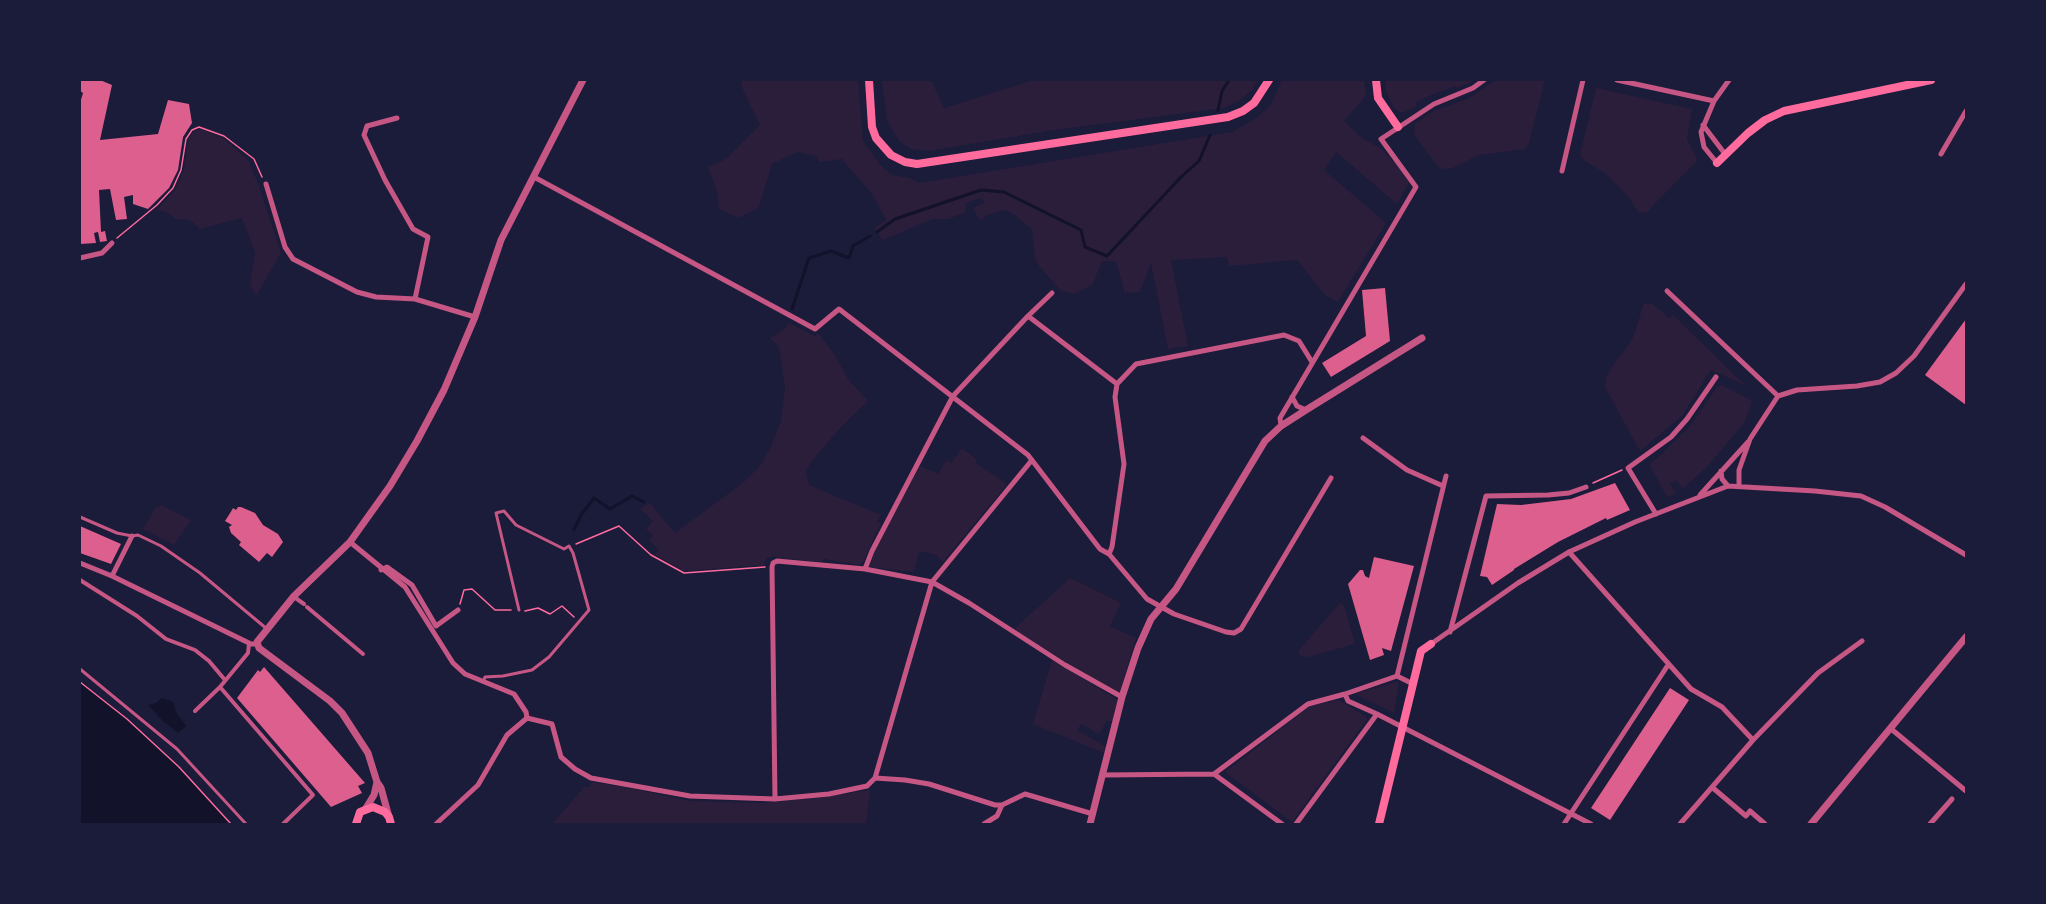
<!DOCTYPE html>
<style>
body{margin:0}
#map{position:relative;width:2046px;height:904px;overflow:hidden;background:#1b1b3a;font-family:Roboto,sans-serif}
canvas{display:block}
.frame{position:absolute;inset:0;border:81px solid #1b1b3a;pointer-events:none}
</style>
<div id="map">
<canvas width="2046" height="904"></canvas>
<div class="frame"></div>
</div>
<script>
const context = document.querySelector('canvas').getContext('2d');
context.lineJoin = 'round';
function fill(path, color) { context.fillStyle = color; context.fill(path, 'evenodd'); }
const shape = rows => new Path2D(rows.map(r => 'M' + r).join(''));
function trace(path, color, width, dash) { context.strokeStyle = color; context.lineWidth = width; context.lineCap = dash ? 'butt' : 'round'; context.setLineDash(dash || []); context.stroke(path); }
fill(shape([
 [741,80,858,80,863,141,881,166,892,175,910,178,919,183,1232,132,1256,118,1270,106,1282,80,1364,80,1366,96,1344,121,1362,138,1380,148,1397,165,1409,183,1397,204,1336,152,1324,170,1386,223,1338,302,1325,295,1297,260,1229,266,1227,257,1171,260,1188,346,1168,349,1151,263,1140,292,1125,293,1116,261,1102,261,1093,284,1075,294,1061,291,1039,266,1035,259,1032,229,1012,213,1004,210,987,215,980,221,973,208,985,202,981,198,966,203,965,212,949,219,933,219,882,240,875,228,886,220,873,195,842,159,819,162,817,156,797,152,772,164,759,207,739,218,719,209,717,191,708,167,726,159,760,125,743,90],
 [882,80,931,80,944,108,1034,80,1258,80,1251,91,1239,101,1224,108,1054,130,929,151,911,149,899,141,887,120],
 [1386,80,1475,80,1457,88,1455,86,1431,95,1415,103,1417,106,1405,112,1399,112,1393,107,1386,91],
 [1496,80,1545,80,1529,143,1525,149,1479,155,1453,168,1440,169,1414,135,1415,123,1436,110,1467,99],
 [1596,88,1692,109,1687,139,1697,158,1696,162,1646,213,1638,212,1628,196,1606,174,1585,161,1580,155],
 [200,129,222,137,248,160,259,186,281,253,256,296,250,284,255,253,242,218,200,229,191,221,184,219,177,220,167,212,157,210,175,190,184,170,188,140,193,132],
 [1644,303,1653,304,1669,318,1673,315,1746,386,1711,370,1682,416,1640,451,1605,387,1606,378,1612,367,1632,340],
 [789,323,815,336,818,333,835,355,848,379,868,401,843,425,816,456,806,470,809,485,881,515,877,522,881,523,863,562,859,565,824,559,821,562,781,558,776,556,767,558,764,565,684,571,654,554,659,550,649,540,653,535,646,529,653,521,640,509,650,503,675,533,744,482,759,467,770,449,781,421,785,388,779,347,770,338,784,330],
 [1722,385,1751,400,1752,403,1744,423,1707,467,1683,489,1676,480,1670,484,1676,493,1667,497,1649,464,1663,453,1690,426,1717,387],
 [962,448,977,460,976,463,1007,484,943,562,936,555,919,551,914,572,870,567,874,552,920,466,938,474,946,460,951,463],
 [161,505,191,520,174,545,143,529,155,508],
 [1070,578,1121,603,1110,626,1136,638,1120,692,1083,673,1014,629],
 [1340,603,1344,605,1355,644,1308,657,1300,656,1298,651],
 [1052,660,1118,700,1112,722,1107,720,1099,734,1081,724,1077,730,1106,747,1104,753,1033,724],
 [1399,681,1394,713,1355,694],
 [1339,700,1368,718,1292,822,1225,772,1310,706],
 [592,782,624,787,690,801,763,803,818,798,870,790,866,824,552,824,584,787,590,787]
]), '#2a1e3b');
fill(shape([
 [80,682,127,719,179,767,231,824,80,824],
 [162,698,173,702,176,712,186,726,178,733,163,721,148,705,156,703]
]), '#12122b');
trace(shape([
 [1218,110,1222,91,1229,80],
 [877,232,895,219,981,190,1004,192,1081,230,1085,247,1107,256,1182,176,1199,161,1210,135],
 [792,309,809,258,831,251,849,258,853,246,870,236],
 [574,530,581,515,594,498,610,509,632,496,644,502]
]), '#12122b', 3);
fill(shape([
 [80,80,100,80,112,85,100,140,158,134,168,100,189,104,192,123,183,137,178,170,169,188,148,209,133,204,133,195,124,197,127,219,116,220,110,189,99,190,101,232,105,231,107,241,100,242,98,232,94,233,96,243,80,244,80,103,83,93,80,91],
 [1385,288,1390,341,1331,377,1322,363,1366,336,1362,290],
 [1966,319,1966,405,1925,375],
 [1615,483,1630,510,1607,520,1606,518,1558,542,1514,569,1514,570,1492,585,1487,577,1480,576,1497,504,1521,505,1571,499],
 [238,507,241,507,255,513,263,525,278,534,283,542,272,557,267,553,259,562,239,545,241,542,231,533,229,527,232,525,225,521,232,510,233,508,236,510],
 [80,526,121,544,111,564,80,553],
 [1374,557,1414,566,1391,651,1382,648,1384,655,1370,660,1348,584,1360,570,1363,570,1365,576,1369,578],
 [264,667,365,783,358,786,362,793,331,807,237,698,258,670,260,672],
 [1670,688,1689,700,1610,820,1591,808]
]), '#dd5f8e');
trace(shape([
 [117,238,157,205,173,188,181,170,186,139,192,130,199,127,224,136,254,159,262,177],
 [1593,483,1622,470],
 [576,544,619,526,651,555,684,573,765,567],
 [460,604,464,590,472,589,495,610,511,610],
 [525,611,538,608,550,614,562,606,574,617],
 [80,682,127,719,179,767,231,824]
]), '#ff6b9d', 1.5);
trace(shape([
 [80,517,117,533,132,536,138,535,161,546,200,573,267,629],
 [80,669,177,749,246,824],
 [483,682,485,677,503,676,532,670,549,657,589,610,573,553,569,546,564,549,516,525,504,511,496,513,519,610]
]), '#c65784', 3);
trace(shape([
 [80,580,137,616,166,639,195,650,209,661,225,680],
 [294,597,304,604],
 [307,607,363,654],
 [249,644,248,653,220,687,313,795,283,824],
 [195,711,220,687]
]), '#c65784', 4);
trace(shape([
 [1617,80,1714,101],
 [397,118,367,126,364,135,385,180,413,229,428,237,415,299],
 [1703,125,1725,154],
 [1941,154,1966,111],
 [1717,163,1704,147,1701,132,1714,101,1729,80],
 [1562,171,1583,80],
 [534,177,815,329,839,309,1028,455,1100,549,1109,554,1147,599,1174,614,1226,632,1234,633,1241,629,1331,478],
 [266,184,285,247,293,259,357,292,376,297,415,299,475,317],
 [80,258,102,253,112,243],
 [1667,291,1778,396],
 [1028,316,1117,384,1115,397,1124,464,1112,547,1109,554],
 [1117,384,1136,364,1284,335,1299,341,1312,362],
 [1778,396,1797,390,1857,386,1880,382,1896,373,1914,356,1966,284],
 [1292,397,1297,406,1306,410],
 [1281,426,1280,418,1416,187,1381,139,1434,104,1473,88,1484,80],
 [1363,438,1407,470,1443,486],
 [1721,471,1722,479,1728,486],
 [1739,485,1739,470,1750,439,1778,396],
 [1700,495,1748,442],
 [1656,514,1628,468,1671,437,1687,419,1716,377],
 [350,542,405,587,453,663,465,674,514,694,526,712,527,718],
 [1569,552,1691,689,1722,707,1753,740],
 [80,563,112,576,251,644,256,644],
 [865,569,872,551,953,396,1028,316,1052,293],
 [381,570,387,567,412,585,436,626,458,610],
 [112,576,132,536],
 [1450,632,1486,496,1548,495,1569,493,1586,487],
 [1431,644,1518,583,1569,552,1635,522,1728,486,1815,491,1861,496,1885,507,1966,555],
 [1397,676,1446,476],
 [1397,676,1413,684],
 [1345,694,1348,701,1377,714,1591,824],
 [527,718,552,724,561,757,575,769,591,778,690,796,775,799,829,794,867,786,875,778,905,780,929,784,995,805,1002,805,1025,794,1093,814],
 [1890,728,1966,791],
 [1214,774,1308,704,1345,694,1397,676],
 [1102,775,1214,774,1282,824],
 [875,778,932,582,1032,460],
 [1713,788,1746,816,1750,811,1765,824],
 [775,799,772,567,773,563,777,561,865,569,932,582,969,603,1065,665,1122,697],
 [436,824,478,785,507,735,527,718],
 [984,824,997,816,1002,805],
 [1296,824,1377,714],
 [1564,824,1668,665],
 [1680,824,1753,740,1818,673,1862,641],
 [1930,824,1952,799]
]), '#c65784', 5);
trace(shape([
 [366,808,374,795,377,782],
 [389,817,381,788,377,782,368,753,342,713,330,701,259,648,257,642,294,596,350,542,390,486,417,441,444,390,475,317,501,240,583,80],
 [1090,824,1122,697,1138,648,1151,619,1176,589,1265,441,1281,426,1306,410,1422,338],
 [1811,824,1966,637]
]), '#c65784', 7);
trace(shape([
 [869,80,872,127,876,138,891,155,905,162,917,164,1228,117,1243,111,1254,103,1269,80],
 [1376,80,1378,98,1398,127],
 [1717,163,1748,133,1765,120,1784,111,1931,80],
 [356,824,360,812,373,807,385,812,389,817,391,824]
]), '#ff6b9d', 8);
trace(shape([
 [1379,824,1421,651,1431,644]
]), '#ff6b9d', 8);
</script>
